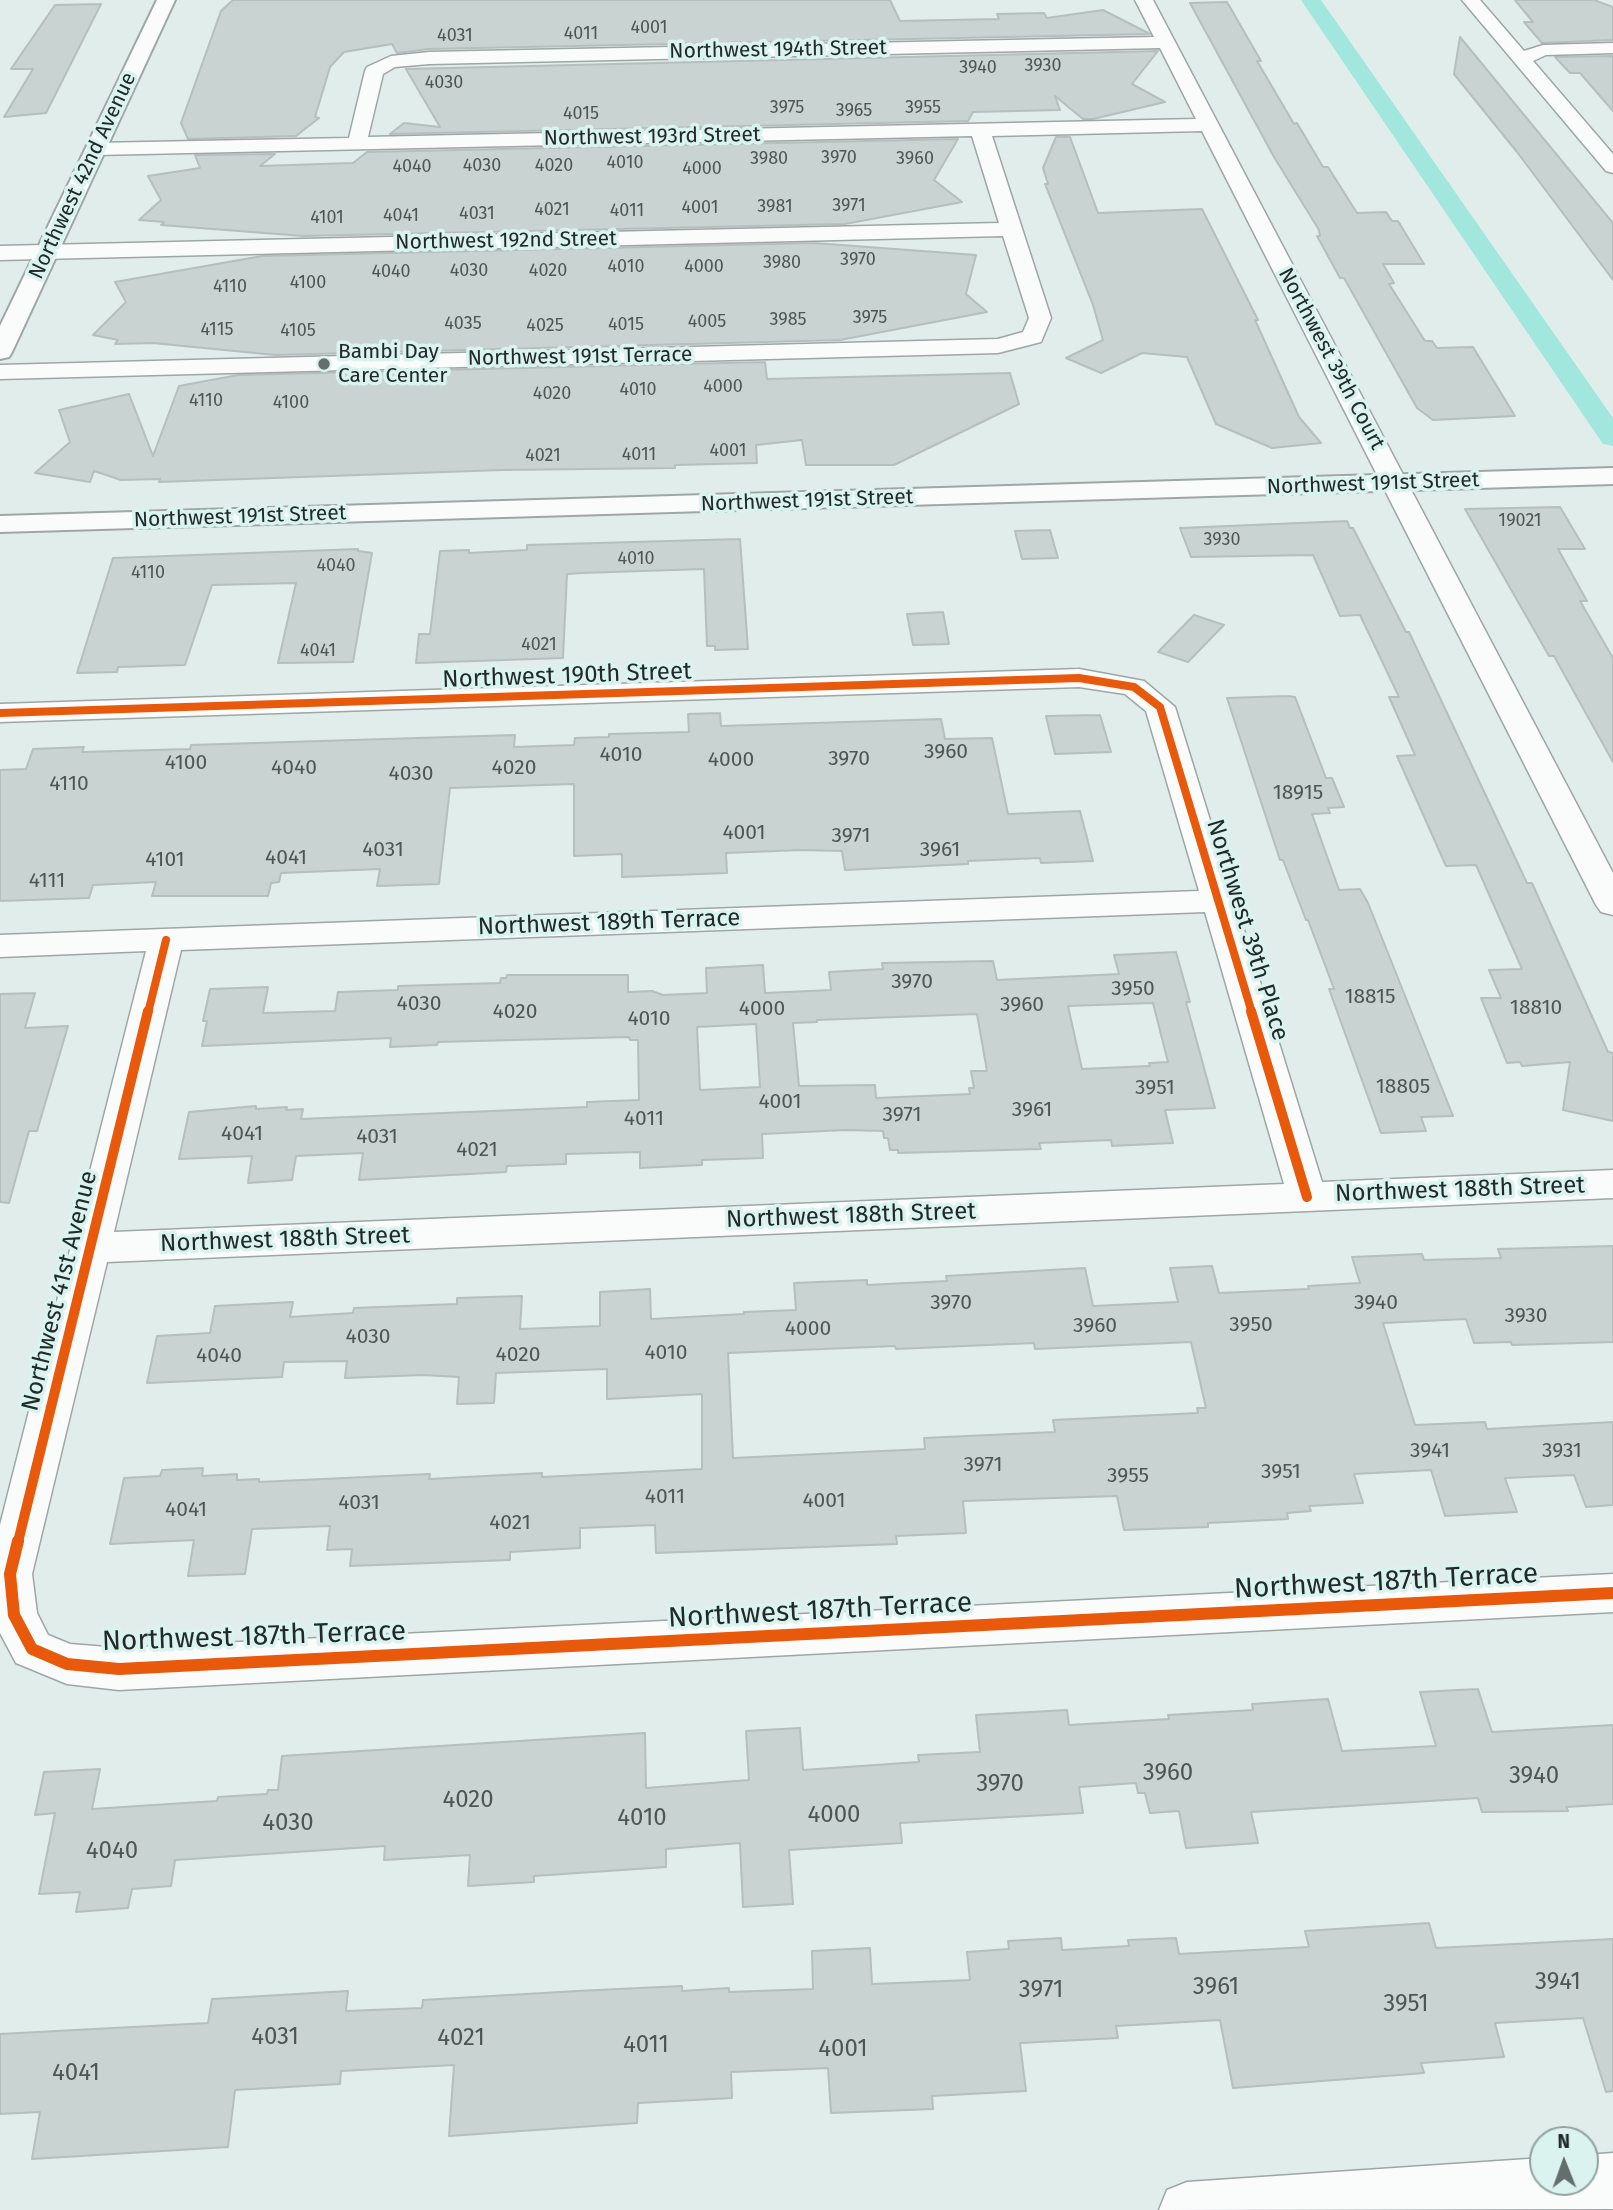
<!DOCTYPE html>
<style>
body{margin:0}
#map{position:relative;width:1613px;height:2210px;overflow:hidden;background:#e0edea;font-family:"Fira Sans",sans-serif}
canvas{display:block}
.north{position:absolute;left:1529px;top:2126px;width:70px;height:70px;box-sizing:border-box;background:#daf3ee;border:2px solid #90a39f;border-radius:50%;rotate:359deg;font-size:19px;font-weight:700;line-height:28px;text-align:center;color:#212a29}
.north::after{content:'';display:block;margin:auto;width:24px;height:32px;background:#646e6d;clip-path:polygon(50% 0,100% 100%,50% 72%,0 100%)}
</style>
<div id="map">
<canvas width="1613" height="2210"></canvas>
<div class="north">N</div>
</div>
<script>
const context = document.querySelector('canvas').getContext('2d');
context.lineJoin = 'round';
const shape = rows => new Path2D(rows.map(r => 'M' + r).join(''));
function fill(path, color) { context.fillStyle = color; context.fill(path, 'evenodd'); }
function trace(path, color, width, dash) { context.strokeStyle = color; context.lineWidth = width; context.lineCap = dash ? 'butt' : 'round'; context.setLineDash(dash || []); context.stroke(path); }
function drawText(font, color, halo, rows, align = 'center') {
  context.font = font + ' "Fira Sans",sans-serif'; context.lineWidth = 7; context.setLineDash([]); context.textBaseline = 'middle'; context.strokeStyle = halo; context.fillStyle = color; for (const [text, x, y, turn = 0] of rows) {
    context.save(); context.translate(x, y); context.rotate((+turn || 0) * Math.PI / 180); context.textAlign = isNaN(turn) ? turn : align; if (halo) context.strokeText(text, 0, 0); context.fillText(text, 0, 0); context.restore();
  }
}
fill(shape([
 [1301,0,1321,0,1613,418,1613,446,1603,444,1301,0]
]), '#a2e7dd');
const building = shape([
 [233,0,890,0,900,21,999,19,997,14,1044,13,1047,18,1103,10,1150,34,429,49,397,53,392,44,344,52,330,67,315,117,319,118,296,136,188,139,181,123,221,11,233,0],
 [1515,0,1594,0,1613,7,1613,40,1542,43,1524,22,1533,22,1515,0],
 [1227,2,1261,61,1257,61,1294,124,1297,123,1323,167,1328,167,1357,213,1386,212,1392,221,1398,221,1424,264,1383,264,1394,283,1389,284,1425,341,1432,341,1437,348,1473,347,1515,416,1433,420,1417,408,1344,278,1340,278,1317,236,1320,236,1319,230,1274,157,1190,3,1227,2],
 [101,4,46,113,4,117,33,69,11,69,55,5,101,4],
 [1460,37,1613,223,1613,280,1517,152,1454,74,1460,37],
 [1158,51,1132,84,1165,102,1093,119,1083,119,1055,96,1060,110,973,112,968,121,390,134,404,123,440,127,406,69,1158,51],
 [1613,56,1613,111,1580,73,1570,73,1555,57,1613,56],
 [1056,137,1070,137,1098,213,1202,209,1258,320,1255,320,1299,417,1321,443,1272,448,1216,424,1187,357,1142,353,1101,373,1066,358,1103,340,1093,305,1045,184,1048,184,1043,168,1056,137],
 [958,139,934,180,962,202,845,224,303,236,161,225,164,222,139,220,161,200,148,176,200,168,195,155,275,154,260,166,353,163,367,152,958,139],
 [814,243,976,255,966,294,987,312,840,340,275,355,153,343,115,344,118,340,93,335,126,302,115,282,262,256,814,243],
 [765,362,767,379,1010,373,1019,404,894,465,806,465,802,440,756,445,757,463,675,465,675,468,502,470,159,482,160,479,121,480,94,471,90,482,35,473,70,442,59,410,129,394,153,456,179,386,238,375,765,362],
 [1560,507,1585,549,1558,549,1587,601,1580,601,1613,658,1613,762,1554,656,1549,656,1465,509,1560,507],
 [1347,521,1350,528,1353,528,1406,632,1409,632,1527,883,1532,883,1608,1052,1613,1053,1613,1121,1563,1110,1570,1062,1522,1066,1520,1062,1507,1063,1481,998,1501,998,1489,970,1522,969,1476,865,1446,866,1397,756,1415,755,1389,697,1399,697,1360,615,1340,616,1313,555,1191,557,1180,528,1347,521],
 [1050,530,1058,558,1022,559,1015,531,1050,530],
 [740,539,748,649,715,650,715,646,707,646,704,569,581,573,567,574,563,658,416,663,419,634,430,634,440,551,469,550,469,553,527,550,527,545,740,539],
 [358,549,358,551,372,553,353,662,278,663,296,583,212,585,185,665,118,667,117,672,77,673,113,558,358,549],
 [943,612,949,644,913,645,907,614,943,612],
 [1194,615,1224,625,1188,662,1158,652,1194,615],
 [1288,696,1295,697,1326,778,1332,778,1344,807,1328,808,1330,813,1312,814,1339,890,1360,889,1368,903,1453,1116,1421,1117,1426,1131,1381,1133,1329,989,1334,989,1308,920,1306,920,1283,860,1280,860,1227,698,1288,696],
 [720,713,721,726,941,719,945,739,992,738,1008,814,1080,811,1093,861,1041,863,1040,858,968,861,968,864,845,870,842,851,801,850,726,853,727,873,622,877,622,854,574,856,574,784,450,788,439,884,377,886,380,869,281,873,279,882,271,883,268,896,152,896,156,882,93,885,89,898,0,901,0,770,26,769,33,749,84,747,82,752,190,749,191,745,515,735,514,747,574,745,575,738,609,737,609,734,689,732,688,714,720,713],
 [1100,715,1111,752,1055,754,1046,716,1100,715],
 [1176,952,1190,1002,1186,1002,1215,1108,1165,1110,1173,1143,1112,1146,1111,1140,1039,1143,1041,1149,898,1153,898,1150,890,1150,888,1138,884,1138,883,1131,846,1130,762,1134,763,1158,702,1160,702,1165,640,1168,640,1152,566,1154,566,1164,507,1166,506,1172,359,1180,363,1153,296,1156,292,1180,248,1183,252,1156,179,1159,189,1112,256,1106,256,1109,287,1107,286,1110,303,1109,301,1119,587,1107,587,1102,639,1100,638,1040,630,1040,629,1037,438,1042,437,1045,390,1047,391,1038,202,1046,207,1021,203,1021,210,989,268,987,263,1013,335,1011,338,992,398,990,398,986,500,983,501,978,506,978,507,975,628,975,628,992,652,991,663,995,707,993,706,968,763,965,765,993,831,990,829,972,883,969,882,963,993,961,997,980,1119,974,1114,955,1176,952],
 [1153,1003,1168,1062,1149,1063,1150,1066,1082,1069,1068,1006,1153,1003],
 [977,1014,987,1071,971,1071,974,1088,969,1088,970,1094,876,1098,875,1085,799,1086,793,1023,817,1022,817,1020,977,1014],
 [756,1024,760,1087,700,1090,697,1027,756,1024],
 [35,993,25,1028,68,1026,37,1131,29,1131,9,1203,0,1202,0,994,35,993],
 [1613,1246,1613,1342,1512,1345,1511,1342,1474,1343,1466,1319,1383,1323,1415,1425,1485,1422,1487,1429,1613,1422,1613,1505,1586,1507,1574,1475,1505,1478,1517,1512,1445,1516,1431,1470,1354,1474,1363,1503,1309,1506,1311,1511,1287,1513,1288,1519,1208,1523,1208,1527,1124,1530,1117,1496,963,1501,966,1533,896,1536,897,1544,656,1553,655,1525,580,1528,580,1548,510,1552,510,1560,350,1566,352,1549,327,1550,330,1526,252,1529,245,1574,188,1576,194,1540,110,1544,124,1478,160,1476,162,1470,203,1468,202,1476,237,1474,237,1480,259,1479,259,1482,430,1474,429,1479,542,1473,542,1477,702,1469,702,1394,607,1399,607,1369,496,1373,494,1403,457,1404,459,1377,423,1375,345,1378,347,1361,284,1362,282,1377,147,1383,157,1336,210,1333,215,1306,293,1302,290,1317,353,1313,354,1308,457,1304,457,1298,522,1296,520,1329,600,1326,600,1292,650,1289,651,1319,744,1314,744,1312,796,1310,794,1283,867,1280,867,1285,947,1281,946,1276,1085,1268,1093,1306,1178,1302,1170,1268,1212,1266,1219,1293,1309,1289,1308,1286,1360,1283,1352,1257,1422,1254,1424,1260,1501,1258,1498,1249,1613,1246],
 [1191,1342,1206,1408,1197,1408,1198,1413,1053,1420,1055,1432,924,1438,925,1449,733,1458,728,1353,895,1346,896,1349,1034,1343,1035,1349,1191,1342],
 [1478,1689,1492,1732,1613,1725,1613,1804,1566,1807,1568,1811,1482,1812,1478,1798,1251,1812,1258,1843,1186,1848,1179,1811,1150,1813,1145,1793,1138,1793,1136,1783,1079,1787,1083,1813,900,1823,902,1843,789,1850,793,1904,743,1907,740,1843,666,1849,666,1867,534,1876,534,1882,468,1886,470,1855,384,1860,385,1846,175,1860,171,1886,132,1889,128,1908,76,1912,80,1892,39,1894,55,1813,35,1815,44,1772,100,1769,92,1809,217,1801,218,1797,267,1794,268,1790,278,1790,282,1756,645,1733,646,1788,749,1780,746,1731,800,1728,803,1770,919,1762,918,1755,980,1752,976,1715,1067,1710,1069,1725,1169,1719,1168,1715,1253,1710,1252,1704,1328,1699,1342,1751,1436,1746,1420,1692,1478,1689],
 [1429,1923,1436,1948,1613,1939,1613,2091,1606,2092,1583,2018,1495,2023,1504,2057,1421,2063,1424,2073,1233,2088,1220,2020,1116,2026,1118,2038,1020,2043,1026,2091,932,2096,933,2109,831,2113,828,2068,731,2072,732,2098,638,2103,637,2123,449,2136,454,2065,341,2071,340,2084,235,2090,228,2147,32,2159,40,2112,0,2114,0,2034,208,2023,212,1999,348,1991,346,2011,422,2008,423,2000,577,1991,682,1986,682,1991,729,1988,729,1992,813,1989,812,1951,870,1948,872,1984,970,1980,967,1952,1009,1949,1008,1941,1061,1938,1062,1950,1129,1946,1128,1940,1176,1938,1179,1954,1309,1947,1305,1931,1429,1923]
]);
fill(building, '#c9d3d1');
trace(building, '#b5bfbd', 2);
const minor = shape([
 [1135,0,1153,0,1613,873,1613,915,1601,912,1596,905,1202,131,992,136,1051,318,1041,342,998,353,0,379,0,365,998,339,1023,332,1029,318,1003,236,0,260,0,246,999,223,972,136,96,155,89,153,86,149,89,145,96,143,349,138,365,71,367,67,391,56,429,52,1154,37,1135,0],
 [1160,48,1196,119,368,137,383,74,395,67,429,64,1160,48],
 [1462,0,1480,0,1524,51,1543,45,1613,43,1613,53,1546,55,1533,61,1613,154,1613,173,1606,171,1462,0],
 [1079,669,1144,681,1175,707,1322,1182,1613,1170,1613,1198,107,1262,32,1574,37,1613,48,1635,70,1644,119,1648,1613,1574,1613,1612,119,1690,67,1684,16,1663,0,1633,0,1525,146,951,0,957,0,935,1199,891,1146,711,1125,694,1079,687,0,722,0,704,1079,669],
 [1205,912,1284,1184,114,1232,181,950,1205,912],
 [1613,2153,1613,2209,1159,2210,1167,2190,1187,2182,1543,2158,1543,2182,1585,2182,1585,2155,1613,2153]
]);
const tertiary = shape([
 [157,0,175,0,12,352,9,357,0,359,0,326,157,0],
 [1613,468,1613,484,0,532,0,516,1613,468]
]);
trace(minor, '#9da7a5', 3);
trace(tertiary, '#9da7a5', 4);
fill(minor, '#fafcfc');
fill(tertiary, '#fafcfc');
trace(shape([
 [0,713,1079,678,1134,687,1160,707,1252,1013],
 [148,1013,166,940]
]), '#e8590c', 8);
trace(shape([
 [1251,1011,1307,1197],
 [18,1542,148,1011]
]), '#e8590c', 10);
trace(shape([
 [18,1541,10,1574,14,1615,32,1649,67,1664,119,1669,1613,1593]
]), '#e8590c', 12);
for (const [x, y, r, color] of [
 [324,364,7,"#646e6d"]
]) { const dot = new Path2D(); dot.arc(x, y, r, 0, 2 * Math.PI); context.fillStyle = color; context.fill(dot); trace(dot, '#daf3ee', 2.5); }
drawText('18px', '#4d5655', null, [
 ["4001",649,28],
 ["4011",581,34],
 ["4031",455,36],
 ["3930",1043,66],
 ["3940",978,68],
 ["4030",444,83],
 ["3975",787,108],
 ["3955",923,108],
 ["3965",854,111],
 ["4015",581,114],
 ["3970",839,158],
 ["3980",769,159],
 ["3960",915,159],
 ["4010",625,163],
 ["4030",482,166],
 ["4020",554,166],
 ["4040",412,167],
 ["4000",702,169],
 ["3971",849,206],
 ["3981",775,207],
 ["4001",700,208],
 ["4021",552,210],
 ["4011",627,211],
 ["4031",477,214],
 ["4041",401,216],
 ["4101",327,218],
 ["3970",858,260],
 ["3980",782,263],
 ["4010",626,267],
 ["4000",704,267],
 ["4030",469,271],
 ["4020",548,271],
 ["4040",391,272],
 ["4100",308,283],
 ["4110",230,287],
 ["3975",870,318],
 ["3985",788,320],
 ["4005",707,322],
 ["4035",463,324],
 ["4015",626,325],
 ["4025",545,326],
 ["4115",217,330],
 ["4105",298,331],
 ["4000",723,387],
 ["4010",638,390],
 ["4020",552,394],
 ["4110",206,401],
 ["4100",291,403],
 ["4001",728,451],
 ["4011",639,455],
 ["4021",543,456],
 ["19021",1520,521],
 ["3930",1222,540],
 ["4010",636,559],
 ["4040",336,566],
 ["4110",148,573],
 ["4021",539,645],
 ["4041",318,651]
]);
drawText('21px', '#212a29', '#daf3ee', [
 ["Northwest 194th Street",778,50,-1],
 ["Northwest 193rd Street",652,137,-1],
 ["Northwest 42nd Avenue",83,176,-65],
 ["Northwest 192nd Street",506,241,-1],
 ["Northwest 191st Terrace",580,357,-1],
 ["Northwest 39th Court",1331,359,62],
 ["Northwest 191st Street",1373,484,-2],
 ["Northwest 191st Street",807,501,-2],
 ["Northwest 191st Street",240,517,-2]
]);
drawText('21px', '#212a29', '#daf3ee', [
 ["Bambi Day",338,352],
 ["Care Center",338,376]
], 'left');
drawText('21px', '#4d5655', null, [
 ["3960",946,752],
 ["4010",621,755],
 ["3970",849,759],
 ["4000",731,760],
 ["4100",186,763],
 ["4040",294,768],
 ["4020",514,768],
 ["4030",411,774],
 ["4110",69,784],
 ["18915",1298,793],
 ["4001",744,833],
 ["3971",851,836],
 ["4031",383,850],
 ["3961",940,850],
 ["4041",286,858],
 ["4101",165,860],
 ["4111",47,881],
 ["3970",912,982],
 ["3950",1133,989],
 ["18815",1370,997],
 ["4030",419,1004],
 ["3960",1022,1005],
 ["18810",1536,1008],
 ["4000",762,1009],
 ["4020",515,1012],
 ["4010",649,1019],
 ["18805",1403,1087],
 ["3951",1155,1088],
 ["4001",780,1102],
 ["3961",1032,1110],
 ["3971",902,1115],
 ["4011",644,1119],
 ["4041",242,1134],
 ["4031",377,1137],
 ["4021",477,1150],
 ["3970",951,1303],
 ["3940",1376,1303],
 ["3930",1526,1316],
 ["3950",1251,1325],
 ["3960",1095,1326],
 ["4000",808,1329],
 ["4030",368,1337],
 ["4010",666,1353],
 ["4020",518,1355],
 ["4040",219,1356],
 ["3941",1430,1451],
 ["3931",1562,1451],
 ["3971",983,1465],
 ["3951",1281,1472],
 ["3955",1128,1476],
 ["4011",665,1497],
 ["4001",824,1501],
 ["4031",359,1503],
 ["4041",186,1510],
 ["4021",510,1523]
]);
drawText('24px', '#212a29', '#daf3ee', [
 ["Northwest 190th Street",567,676,-2],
 ["Northwest 189th Terrace",609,923,-2],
 ["Northwest 39th Place",1247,930,73],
 ["Northwest 188th Street",1460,1190,-2],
 ["Northwest 188th Street",851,1216,-2],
 ["Northwest 188th Street",285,1240,-2],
 ["Northwest 41st Avenue",60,1291,-76]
]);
drawText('24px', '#4d5655', null, [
 ["3960",1168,1773],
 ["3940",1534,1776],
 ["3970",1000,1784],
 ["4020",468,1800],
 ["4000",834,1815],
 ["4010",642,1818],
 ["4030",288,1823],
 ["4040",112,1851],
 ["3941",1558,1982],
 ["3961",1216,1987],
 ["3971",1041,1990],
 ["3951",1406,2004],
 ["4031",275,2037],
 ["4021",461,2038],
 ["4011",646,2045],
 ["4001",843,2049],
 ["4041",76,2073]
]);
drawText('28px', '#212a29', '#daf3ee', [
 ["Northwest 187th Terrace",1386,1582,-3],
 ["Northwest 187th Terrace",820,1611,-3],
 ["Northwest 187th Terrace",254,1637,-2]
]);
</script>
